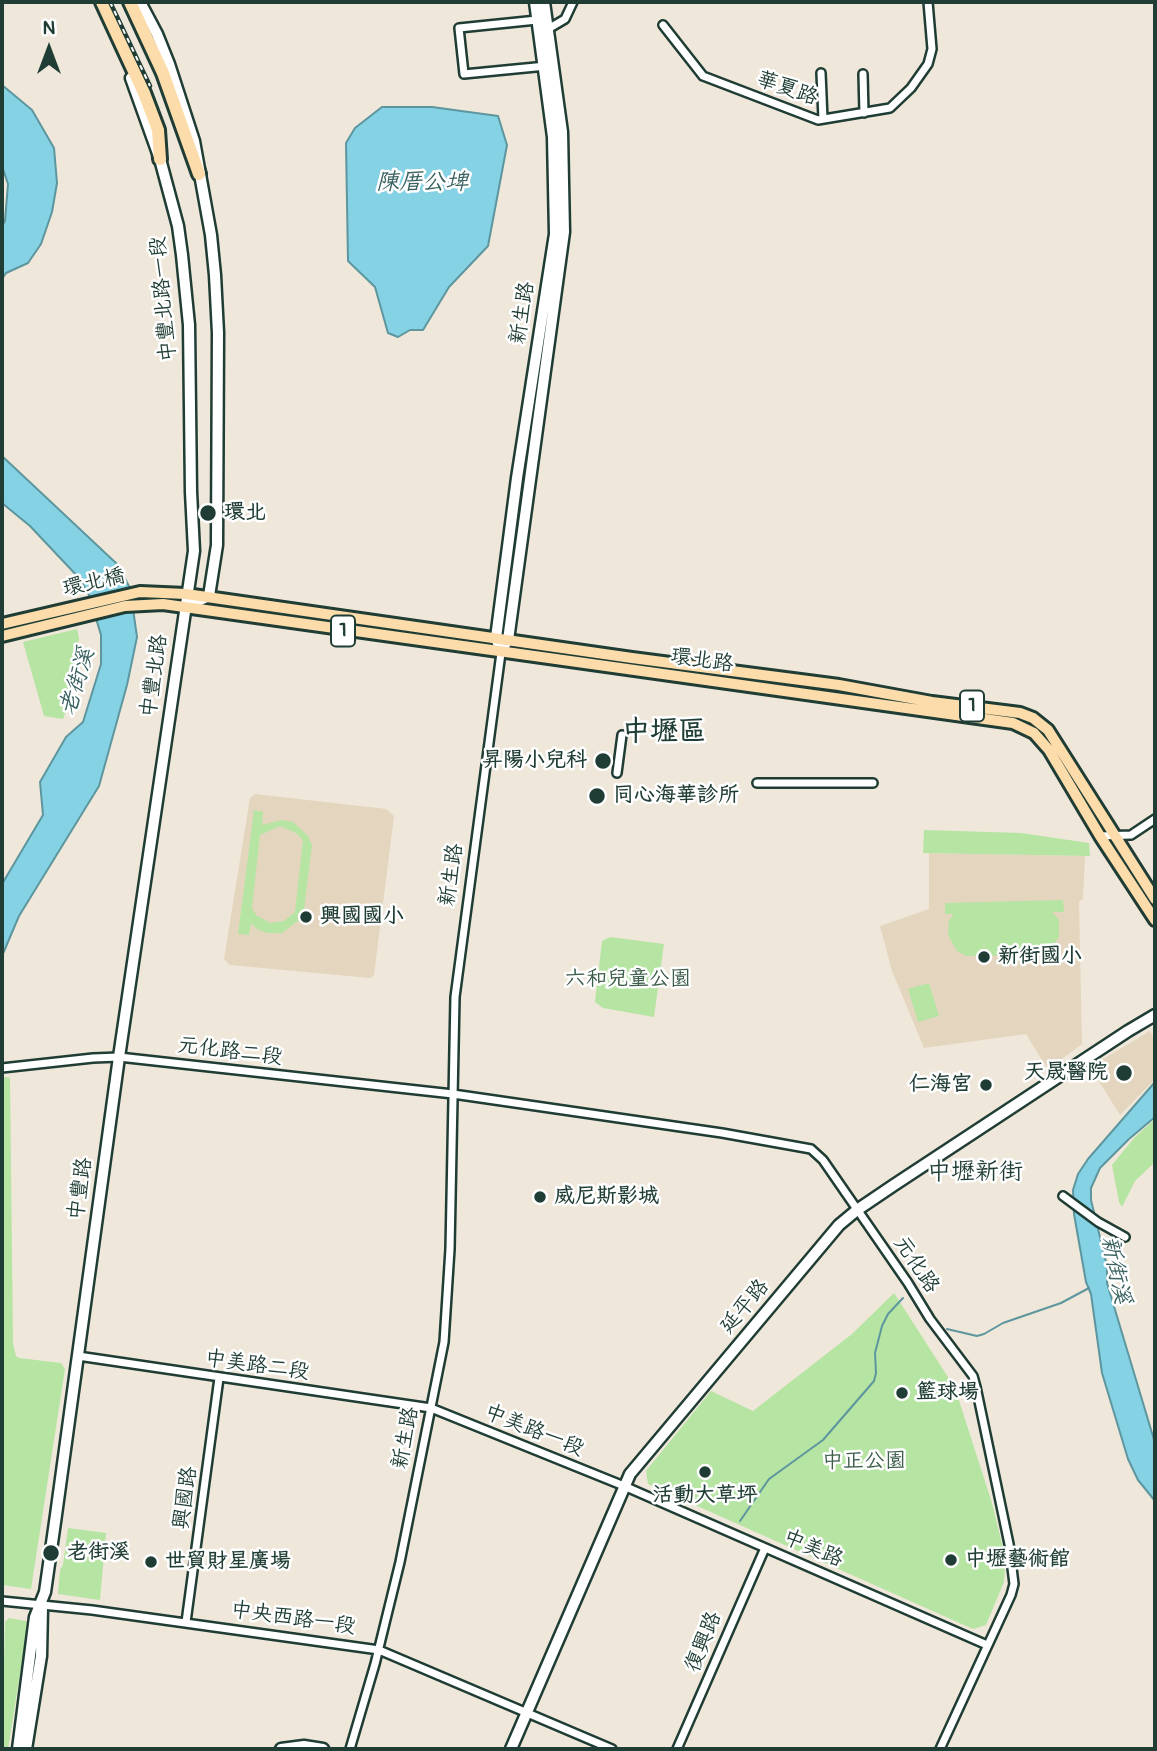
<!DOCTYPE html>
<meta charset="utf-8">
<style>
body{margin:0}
#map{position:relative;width:1157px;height:1751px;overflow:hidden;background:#efe7d9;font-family:Pangolin,sans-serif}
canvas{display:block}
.frame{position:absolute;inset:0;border:4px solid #1f3d34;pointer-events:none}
.north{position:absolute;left:14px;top:14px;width:70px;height:70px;-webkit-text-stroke:5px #fff;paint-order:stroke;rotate:0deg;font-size:19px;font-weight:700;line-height:28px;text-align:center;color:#1f3d34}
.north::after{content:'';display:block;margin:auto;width:24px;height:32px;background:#1f3d34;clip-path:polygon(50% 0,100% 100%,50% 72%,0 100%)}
</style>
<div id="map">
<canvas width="1157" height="1751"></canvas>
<div class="frame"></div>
<div class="north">N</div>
</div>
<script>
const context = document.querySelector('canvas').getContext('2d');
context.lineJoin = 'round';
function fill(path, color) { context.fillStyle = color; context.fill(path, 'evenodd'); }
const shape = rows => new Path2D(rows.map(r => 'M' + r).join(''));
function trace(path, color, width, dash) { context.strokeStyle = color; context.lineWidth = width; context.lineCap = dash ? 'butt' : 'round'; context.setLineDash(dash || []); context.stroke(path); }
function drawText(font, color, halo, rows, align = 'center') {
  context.font = font + ' Pangolin,"LXGW WenKai TC",sans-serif'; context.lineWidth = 5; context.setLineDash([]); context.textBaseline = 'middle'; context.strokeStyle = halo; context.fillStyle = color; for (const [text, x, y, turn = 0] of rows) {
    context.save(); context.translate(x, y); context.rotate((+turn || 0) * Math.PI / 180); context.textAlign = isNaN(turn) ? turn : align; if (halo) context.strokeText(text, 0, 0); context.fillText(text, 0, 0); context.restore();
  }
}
fill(shape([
 [255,794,386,809,394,816,374,975,370,978,230,965,224,959,250,798],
 [929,853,1085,856,1083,899,1079,902,1082,1044,1058,1062,1047,1068,1026,1034,924,1048,892,971,880,926,929,909],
 [1150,1031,1155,1040,1155,1079,1120,1115,1090,1067]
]), '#e4d6be');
fill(shape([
 [77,629,79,638,71,697,63,719,44,716,23,642],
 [254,810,263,812,262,825,282,820,293,822,308,836,312,845,303,917,282,933,267,933,257,929,251,923,249,935,238,934],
 [280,826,296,833,303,840,295,912,284,921,270,923,256,915,252,908,260,835],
 [924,830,1021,833,1089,843,1090,856,923,853],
 [1063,900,1064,912,1052,912,1059,920,1059,937,1050,950,1043,953,1035,955,966,956,957,951,948,935,949,920,954,914,945,914,945,903],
 [610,937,664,944,654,1017,603,1008,595,1002,602,941],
 [929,983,939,1016,918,1022,908,989],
 [7,1077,10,1078,13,1344,16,1356,19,1358,61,1363,65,1369,31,1589,3,1585,2,1078],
 [1155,1119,1155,1162,1135,1181,1122,1207,1119,1202,1112,1165,1135,1137],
 [894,1293,955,1388,992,1503,1002,1544,1005,1564,1004,1582,986,1625,973,1629,648,1484,646,1471,711,1391,753,1411,852,1334],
 [68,1528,106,1533,100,1600,58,1594,60,1570,63,1565],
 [9,1618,26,1621,28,1623,8,1749,2,1749,5,1622]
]), '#b5e4a3');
const water = shape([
 [2,85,32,110,54,148,57,183,52,212,41,244,28,263,6,273,2,279,2,226,5,221,8,184,2,166,2,85],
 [382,107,432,107,498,116,507,145,488,246,449,287,423,330,410,330,398,337,388,333,375,287,348,261,346,143,355,128,382,107],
 [2,456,117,564,130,588,137,637,127,685,99,786,19,916,2,956,2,884,43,815,40,782,66,737,83,722,101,664,101,635,89,595,80,579,30,526,2,503,2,456],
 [1155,1082,1155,1117,1129,1139,1100,1168,1091,1188,1091,1200,1107,1266,1107,1283,1155,1443,1155,1501,1138,1480,1128,1459,1102,1373,1091,1294,1086,1282,1074,1214,1073,1190,1078,1174,1088,1159,1155,1082]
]);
fill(water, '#86d2e5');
trace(water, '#5d969e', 2);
trace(shape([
 [947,1329,977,1336,984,1334,1003,1323,1061,1303,1089,1288],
 [740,1521,769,1479,823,1440,874,1381,876,1373,875,1353,882,1326,888,1314,903,1298]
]), '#5d969e', 2);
const street = shape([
 [537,20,459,28,464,74,546,66],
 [663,25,703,76,818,120,890,108,911,88,928,64,932,49,928,2],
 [548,29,565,19,573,2],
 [821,73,823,119],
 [863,74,864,113],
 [617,773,622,735],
 [757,783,873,783],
 [1100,836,1131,835,1155,819],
 [2,1068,93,1058,119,1057,453,1094,722,1133,811,1149,823,1160,908,1283,930,1319,973,1376,976,1387,1009,1544,1014,1584,1011,1595,940,1749],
 [1063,1196,1098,1222,1125,1237],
 [78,1356,431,1408,624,1486,987,1645],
 [2,1601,92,1610,379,1650,612,1749],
 [186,1622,219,1378],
 [350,1749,375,1664,400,1562,444,1342,450,1249,455,997,501,653],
 [677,1749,765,1548]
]);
const secondary = shape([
 [140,2,157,34,169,64,194,141,211,235,215,275,218,333,217,545,209,596,185,607],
 [499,646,496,638,517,478,555,234,553,137,535,2],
 [504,646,508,640,564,232,562,132,544,2],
 [18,1749,35,1617,45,1592,56,1515,119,1057,194,551,191,492,189,325,182,255,178,226,160,159,131,78],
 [26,1749,41,1656,42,1608],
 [281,1749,304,1746,323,1749],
 [511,1749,630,1474,839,1225,857,1210,894,1185,1128,1031,1155,1015]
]);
const primary = shape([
 [2,624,140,592,186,594,632,658,839,685,932,702,1020,713,1033,718,1048,730,1155,899],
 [2,636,125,606,163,604,1013,723,1034,733,1049,750,1100,836,1155,920]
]);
const highway = shape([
 [102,2,144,93,158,130,160,159],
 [130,2,163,73,199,174]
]);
trace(street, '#1f3d34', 12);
trace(secondary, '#1f3d34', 15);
trace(primary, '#1f3d34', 16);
trace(highway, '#1f3d34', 18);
trace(street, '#fff', 7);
trace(secondary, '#fff', 10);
trace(primary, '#fddcac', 10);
trace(highway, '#fddcac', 12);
const rail = shape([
 [110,2,150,86]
]);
trace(rail, '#1f3d34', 4.5);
trace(rail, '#fff', 2, [5]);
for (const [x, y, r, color] of [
 [208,513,9,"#1f3d34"],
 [603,761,9,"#1f3d34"],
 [597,796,9,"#1f3d34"],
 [306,917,7,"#1f3d34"],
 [984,957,7,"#1f3d34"],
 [1124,1073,9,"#1f3d34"],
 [986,1085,7,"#1f3d34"],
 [540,1197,7,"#1f3d34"],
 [902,1393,7,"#1f3d34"],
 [705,1472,7,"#1f3d34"],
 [51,1553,9,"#1f3d34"],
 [951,1560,7,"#1f3d34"],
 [151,1562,7,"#1f3d34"]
]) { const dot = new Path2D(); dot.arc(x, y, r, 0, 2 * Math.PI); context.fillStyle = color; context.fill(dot); trace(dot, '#fff', 2.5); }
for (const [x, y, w] of [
 [343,631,24],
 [972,706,24]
]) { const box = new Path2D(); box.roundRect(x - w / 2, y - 15.5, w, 31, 5); context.fillStyle = '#fff'; context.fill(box); trace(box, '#1f3d34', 2); }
drawText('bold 19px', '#1f3d34', null, [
 ["1",343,631],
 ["1",972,706]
]);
drawText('21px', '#1f3d34', '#fff', [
 ["華夏路",787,89,19],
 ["中豐北路一段",164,299,-95],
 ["新生路",523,313,-81],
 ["環北橋",94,583,-13],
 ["環北路",702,661,8],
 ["中豐北路",155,676,-82],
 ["新生路",452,875,-82],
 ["元化路二段",230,1052,7],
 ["中豐路",81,1189,-82],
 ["元化路",916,1265,56],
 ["延平路",745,1307,-50],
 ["中美路二段",257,1366,8],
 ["中美路一段",534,1431,22],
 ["新生路",406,1438,-79],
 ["興國路",186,1498,-82],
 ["中美路",813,1549,23],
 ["中央西路一段",293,1619,8],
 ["復興路",704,1642,-68]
]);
drawText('bold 21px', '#1f3d34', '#fff', [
 ["環北",224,513],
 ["昇陽小兒科",587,761,"right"],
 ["同心海華診所",613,796],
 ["興國國小",320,917],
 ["新街國小",998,957],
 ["天晟醫院",1108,1073,"right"],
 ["仁海宮",972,1085,"right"],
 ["威尼斯影城",554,1197],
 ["籃球場",916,1393],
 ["活動大草坪",705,1496,"center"],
 ["老街溪",67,1553],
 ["中壢藝術館",965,1560],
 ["世貿財星廣場",165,1562]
], 'left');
drawText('21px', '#3d5e4a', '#fff', [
 ["六和兒童公園",628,980],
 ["中正公園",864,1462]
]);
drawText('italic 23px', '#396260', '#fff', [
 ["陳厝公埤",422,183],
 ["老街溪",78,682,-73],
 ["新街溪",1115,1270,78]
]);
drawText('24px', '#1f3d34', '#fff', [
 ["中壢新街",975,1173]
]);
drawText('bold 28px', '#1f3d34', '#fff', [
 ["中壢區",664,733]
]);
</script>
